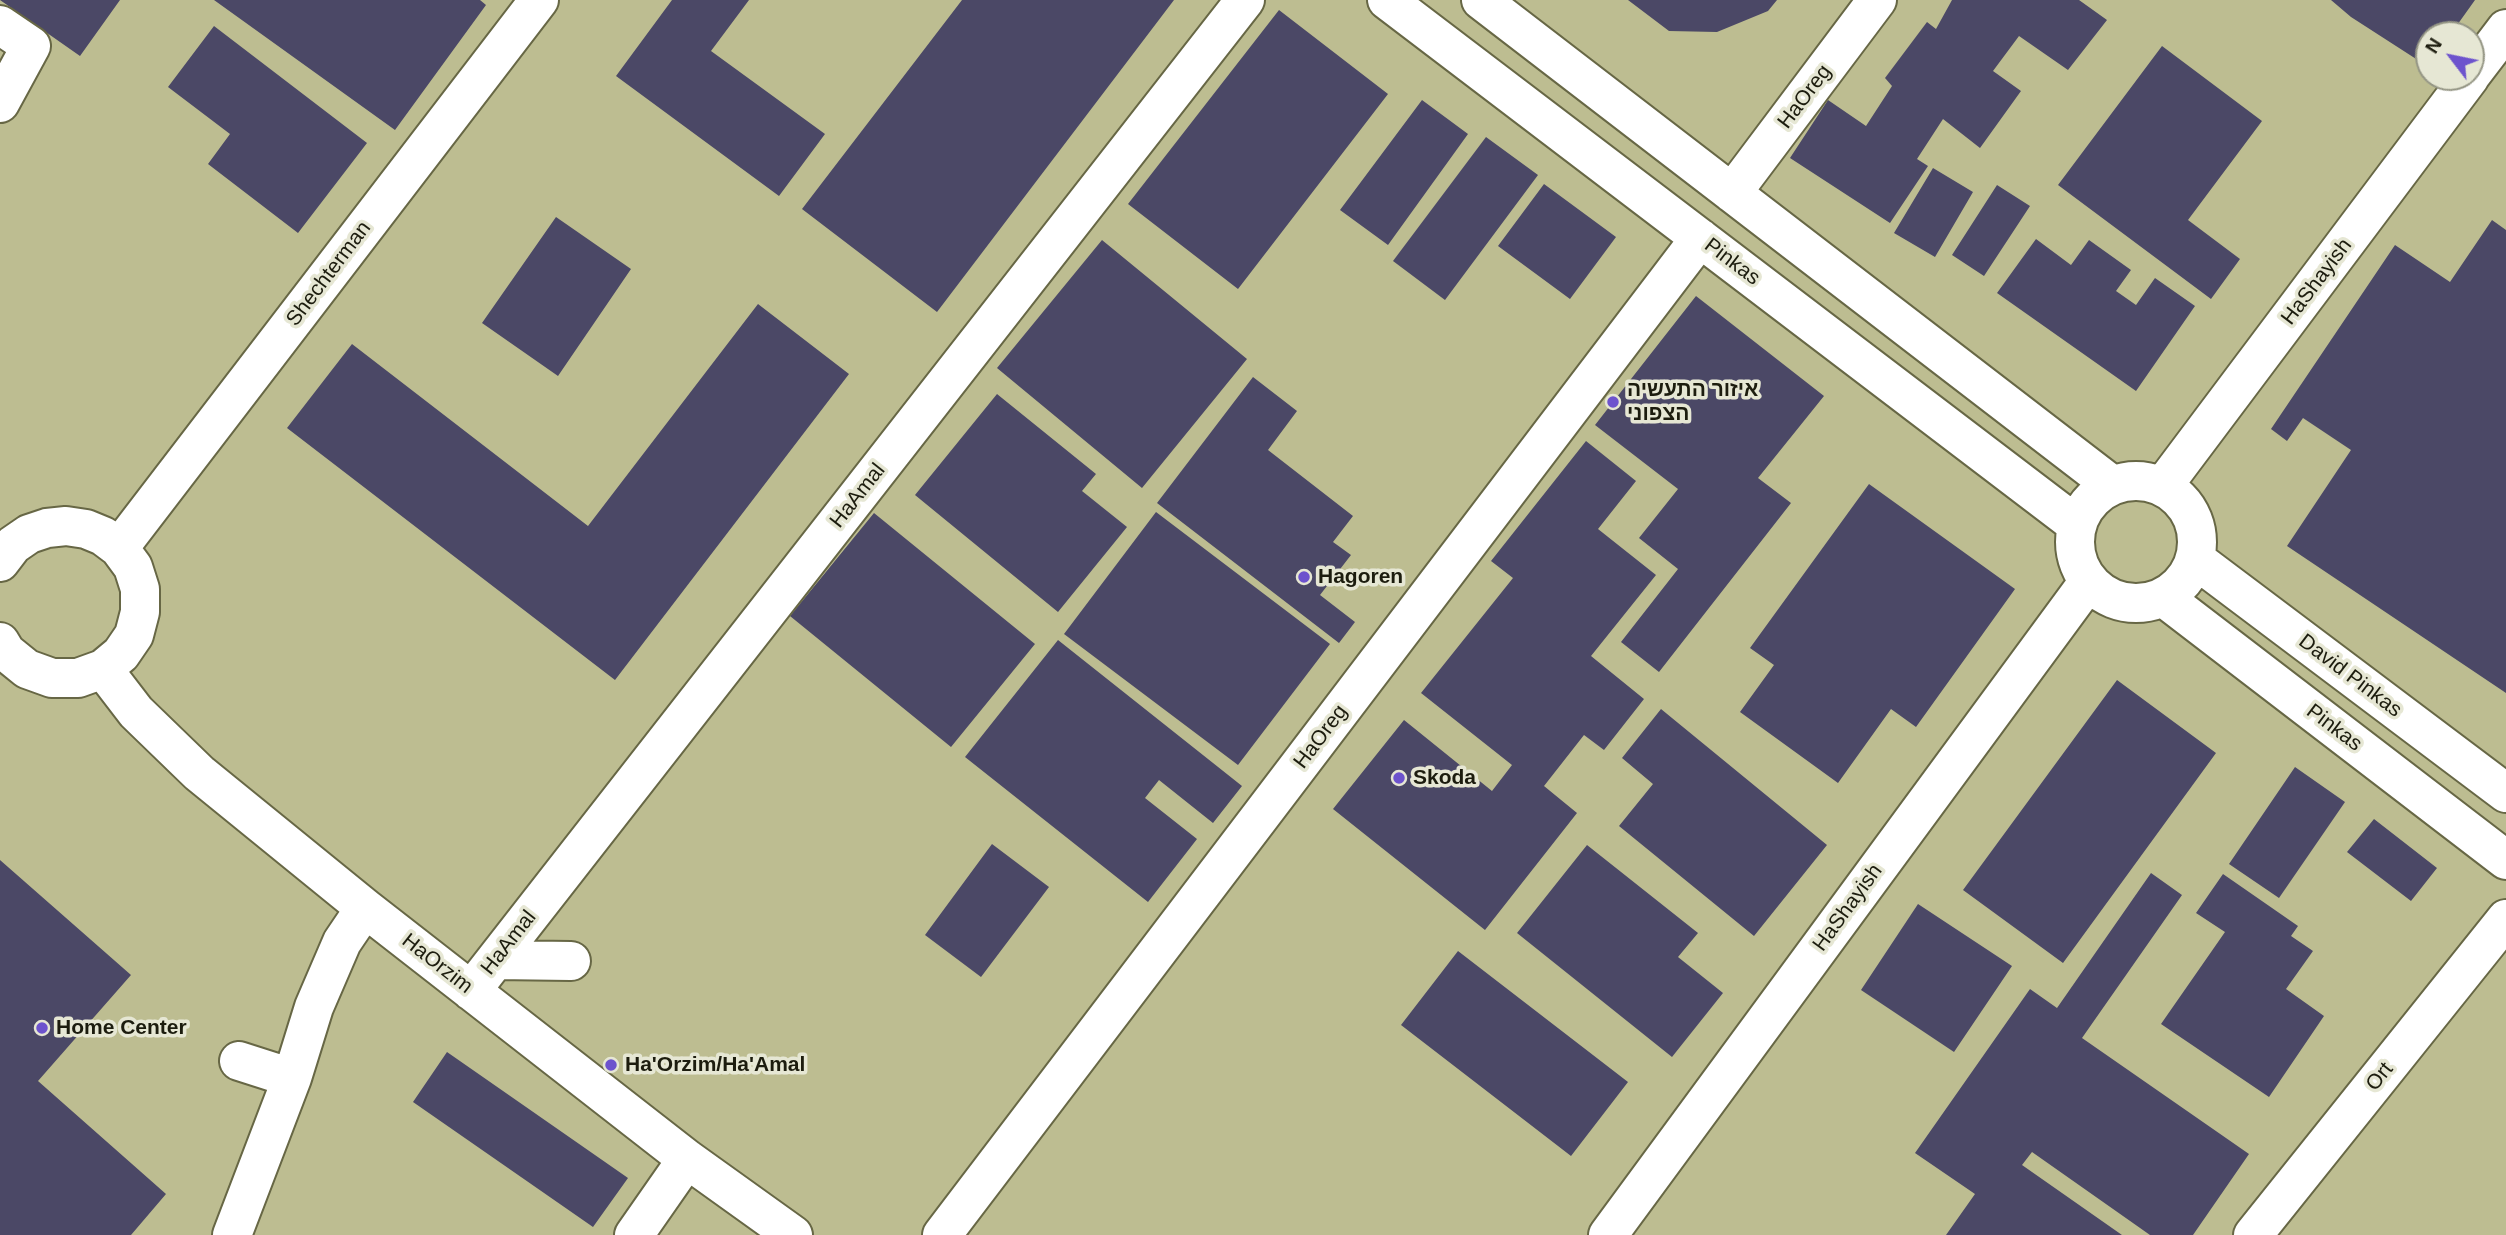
<!DOCTYPE html>
<meta charset="utf-8">
<style>
body{margin:0}
#map{position:relative;width:2506px;height:1235px;overflow:hidden;background:#c7c8a2;font-family:Helvetica,sans-serif}
canvas{display:block}
.north{position:absolute;left:2415px;top:21px;width:70px;height:70px;box-sizing:border-box;background:#e6e7d4;border:2px solid #959685;border-radius:50%;rotate:302deg;font-size:19px;font-weight:700;line-height:28px;text-align:center;color:#1c1c0e}
.north::after{content:'';display:block;margin:auto;width:24px;height:32px;background:#6d53cd;clip-path:polygon(50% 0,100% 100%,50% 72%,0 100%)}
</style>
<div id="map">
<canvas width="2506" height="1235"></canvas>
<div class="north">N</div>
</div>
<script>
const context = document.querySelector('canvas').getContext('2d');
context.lineJoin = 'round';
function fill(path, color) { context.fillStyle = color; context.fill(path, 'evenodd'); }
const shape = rows => new Path2D(rows.map(r => 'M' + r).join(''));
function trace(path, color, width, dash) { context.strokeStyle = color; context.lineWidth = width; context.lineCap = dash ? 'butt' : 'round'; context.setLineDash(dash || []); context.stroke(path); }
function drawText(font, color, halo, rows, align = 'center') {
  context.font = font + ' Helvetica,"Noto Sans Hebrew",sans-serif'; context.lineWidth = 7; context.setLineDash([]); context.textBaseline = 'middle'; context.strokeStyle = halo; context.fillStyle = color; for (const [text, x, y, turn = 0] of rows) {
    context.save(); context.translate(x, y); context.rotate((+turn || 0) * Math.PI / 180); context.textAlign = isNaN(turn) ? turn : align; if (halo) context.strokeText(text, 0, 0); context.fillText(text, 0, 0); context.restore();
  }
}
fill(shape([
 [0,0,2506,0,2506,1235,0,1235],
 [2429,35,2471,35,2471,77,2429,77]
]), '#bdbd91');
fill(shape([
 [0,0,120,0,80,56],
 [214,0,480,0,486,5,395,130],
 [672,0,749,0,711,51,825,134,779,196,616,76],
 [962,0,1174,0,937,312,802,209],
 [1628,0,1777,0,1768,11,1717,32,1669,31],
 [1952,0,2079,0,2107,20,2068,70,2019,36,1993,71,2021,91,1980,148,1943,119,1917,159,1928,166,1890,223,1790,158,1828,100,1866,126,1892,86,1885,78,1927,22,1936,29],
 [2331,0,2475,0,2450,35,2429,35,2429,63,2427,66,2351,17],
 [1279,10,1388,94,1238,289,1128,204],
 [214,26,367,143,298,233,208,164,230,134,168,87],
 [2162,46,2262,121,2188,220,2240,259,2211,299,2058,185],
 [1422,100,1468,134,1388,245,1340,210],
 [1486,137,1538,175,1445,300,1393,261],
 [1933,168,1973,192,1935,257,1894,233],
 [1544,184,1616,237,1570,299,1498,246],
 [1997,185,2030,206,1984,276,1952,255],
 [556,217,631,269,558,376,482,323],
 [2492,220,2506,230,2506,693,2287,546,2351,450,2303,418,2287,441,2271,429,2395,245,2450,282],
 [2036,239,2071,265,2089,240,2131,270,2116,291,2136,305,2155,278,2195,306,2136,391,1997,293],
 [1102,240,1247,359,1142,488,997,368],
 [1696,296,1824,396,1758,478,1791,503,1659,672,1621,642,1678,569,1639,538,1678,489,1595,425],
 [758,304,849,374,615,680,287,428,352,344,588,526],
 [1253,377,1297,411,1268,450,1353,516,1333,542,1351,555,1320,595,1355,622,1339,643,1157,503],
 [997,394,1096,474,1082,491,1127,527,1058,612,915,495],
 [1586,441,1636,481,1598,529,1656,575,1591,656,1644,699,1604,750,1584,735,1544,786,1577,813,1485,930,1333,809,1404,720,1492,791,1512,765,1421,693,1513,578,1491,561],
 [1869,484,2015,589,1916,727,1891,709,1838,783,1740,712,1774,665,1750,648],
 [1156,512,1330,644,1238,765,1064,634],
 [874,513,1035,644,951,747,790,616],
 [1058,640,1242,786,1213,823,1159,780,1145,798,1197,839,1148,902,965,757],
 [2117,680,2216,753,2063,963,1963,890],
 [1661,709,1827,845,1754,936,1619,826,1653,784,1622,758],
 [2295,767,2345,802,2279,898,2229,864],
 [2374,819,2437,868,2411,901,2347,852],
 [992,844,1049,887,981,977,925,935],
 [1587,845,1698,933,1678,957,1723,993,1672,1057,1517,933],
 [0,860,131,975,38,1081,166,1194,131,1235,0,1235],
 [2151,873,2182,895,2082,1038,2249,1154,2193,1235,2150,1235,2032,1152,2022,1165,2122,1235,1946,1235,1975,1194,1915,1153,2030,989,2057,1008],
 [2223,874,2298,926,2291,936,2313,951,2286,989,2324,1016,2269,1097,2161,1024,2225,932,2196,913],
 [1918,904,2012,966,1954,1052,1861,990],
 [1458,951,1628,1082,1571,1156,1401,1025],
 [447,1052,628,1178,593,1227,413,1102]
]), '#4b4866');
const minor = shape([
 [1387,0,2077,525],
 [1481,0,2112,485],
 [0,25,31,46,0,103],
 [2471,75,2506,29],
 [1732,193,1877,0],
 '2075 542a61 61 0 1 1 122 0a61 61 0 1 1-122 0Z',
 [2163,486,2470,77],
 [119,548,539,0],
 [2195,559,2506,793],
 [0,562,13,545,29,534,47,528,66,526,86,529,103,536,119,548,133,567,140,589,140,612,134,635,121,654,103,669,78,678,52,678,27,669,6,652,0,642],
 [2163,597,2506,860],
 [103,669,136,712,199,773,365,908,687,1159,793,1235],
 [496,960,571,961],
 [471,991,1245,0],
 [239,1061,292,1078],
 [232,1235,292,1078,314,1007,342,942,365,908],
 [634,1235,687,1159],
 [942,1235,1700,238],
 [1608,1235,2089,581],
 [2253,1235,2506,919]
]);
trace(minor, '#676745', 42);
trace(minor, '#fff', 38);
for (const [x, y, r, color] of [
 [1613,402,7,"#6d53cd"],
 [1304,577,7,"#6d53cd"],
 [1399,778,7,"#6d53cd"],
 [42,1028,7,"#6d53cd"],
 [611,1065,7,"#6d53cd"]
]) { const dot = new Path2D(); dot.arc(x, y, r, 0, 2 * Math.PI); context.fillStyle = color; context.fill(dot); trace(dot, '#e6e7d4', 2.5); }
drawText('21px', '#1c1c0e', '#e6e7d4', [
 ["HaOreg",1805,97,-53],
 ["Pinkas",1732,262,37],
 ["Shechterman",329,274,-53],
 ["HaShayish",2317,282,-53],
 ["HaAmal",858,496,-52],
 ["David Pinkas",2350,676,37],
 ["Pinkas",2334,728,37],
 ["HaOreg",1321,737,-53],
 ["HaShayish",1848,908,-54],
 ["HaAmal",509,943,-52],
 ["HaOrzim",437,964,38],
 ["Ort",2380,1077,-51]
]);
drawText('bold 21px', '#1c1c0e', '#e6e7d4', [
 ["איזור התעשיה",1627,390],
 ["הצפוני",1627,414],
 ["Hagoren",1318,577],
 ["Skoda",1413,778],
 ["Home Center",56,1028],
 ["Ha'Orzim/Ha'Amal",625,1065]
], 'left');
</script>
